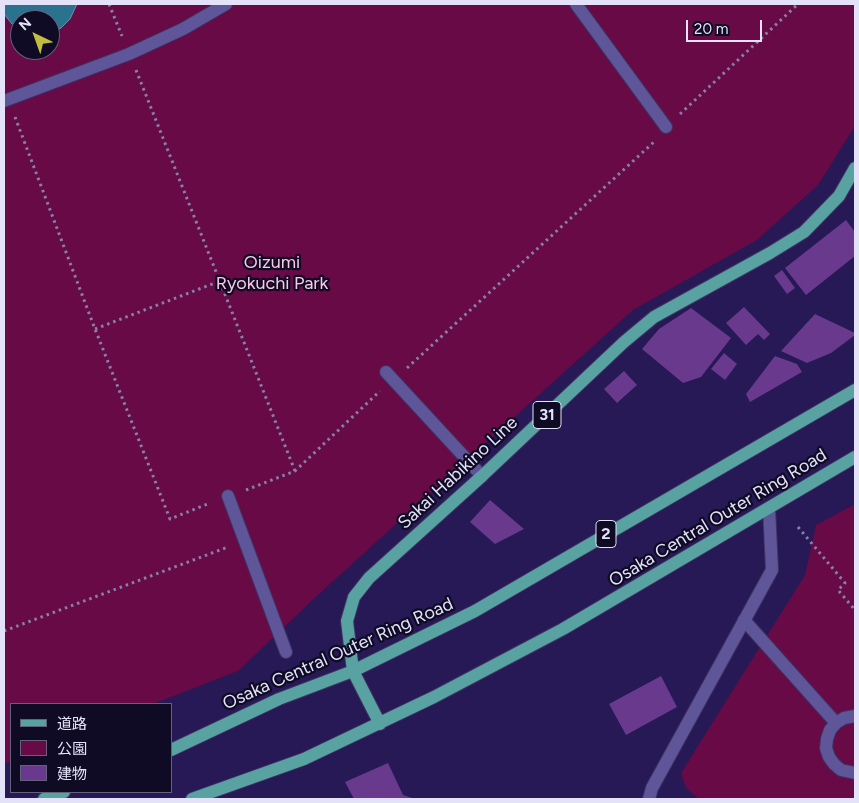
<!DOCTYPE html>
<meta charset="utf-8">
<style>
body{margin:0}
#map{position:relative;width:859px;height:803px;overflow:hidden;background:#261955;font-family:Figtree,"Noto Sans JP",sans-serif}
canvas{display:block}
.frame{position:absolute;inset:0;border:5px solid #e3e2f9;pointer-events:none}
.legend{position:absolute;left:10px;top:703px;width:162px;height:90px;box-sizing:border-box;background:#0f0b24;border:1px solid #646179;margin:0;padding:6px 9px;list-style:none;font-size:15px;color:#e3e2f9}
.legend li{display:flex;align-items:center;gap:10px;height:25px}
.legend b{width:25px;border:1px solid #646179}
.north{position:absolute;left:10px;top:10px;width:50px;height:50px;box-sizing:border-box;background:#0f0b24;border:1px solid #646179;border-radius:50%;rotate:318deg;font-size:14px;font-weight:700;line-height:20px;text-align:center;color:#e3e2f9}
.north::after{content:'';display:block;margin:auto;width:18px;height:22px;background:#c2bd3f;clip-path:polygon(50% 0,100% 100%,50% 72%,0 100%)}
.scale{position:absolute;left:686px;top:20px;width:76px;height:22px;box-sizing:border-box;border:2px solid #e3e2f9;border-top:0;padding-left:6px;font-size:15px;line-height:18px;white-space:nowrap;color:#e3e2f9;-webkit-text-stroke:4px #0f0b24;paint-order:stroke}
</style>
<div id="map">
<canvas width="859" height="803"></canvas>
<div class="frame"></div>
<ul class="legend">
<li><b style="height:6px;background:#58a2a2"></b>道路</li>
<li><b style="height:14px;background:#670a46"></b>公園</li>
<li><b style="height:14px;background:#68398d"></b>建物</li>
</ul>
<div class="north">N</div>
<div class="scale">20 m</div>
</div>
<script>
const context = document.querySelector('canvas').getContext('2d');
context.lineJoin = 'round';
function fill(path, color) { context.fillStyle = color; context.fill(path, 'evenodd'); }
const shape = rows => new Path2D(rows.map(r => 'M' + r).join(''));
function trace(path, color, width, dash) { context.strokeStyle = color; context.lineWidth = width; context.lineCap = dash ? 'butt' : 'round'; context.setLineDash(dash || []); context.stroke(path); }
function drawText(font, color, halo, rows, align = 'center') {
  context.font = font + ' Figtree,sans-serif'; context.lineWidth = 4.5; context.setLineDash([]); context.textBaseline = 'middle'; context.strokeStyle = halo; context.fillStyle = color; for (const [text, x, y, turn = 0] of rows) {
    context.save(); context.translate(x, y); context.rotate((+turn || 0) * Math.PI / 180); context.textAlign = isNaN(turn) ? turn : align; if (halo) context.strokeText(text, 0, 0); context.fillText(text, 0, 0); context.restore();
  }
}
fill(shape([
 [4,4,855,4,855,126,818,185,757,240,633,310,320,593,238,671,153,704,11,704,11,761,4,764],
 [20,20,50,20,50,50,20,50],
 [855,504,855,799,699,799,686,788,681,773,805,575,816,525]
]), '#670a46');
const water = shape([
 [4,4,77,4,70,19,61,28,50,33,50,20,20,20,20,29,12,24,4,14,4,4]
]);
fill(water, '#2b728e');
trace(water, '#6294ae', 1);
fill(shape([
 [846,220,855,232,855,256,806,295,785,268],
 [782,270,795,288,787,294,774,276],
 [744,307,770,334,764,340,758,334,746,345,726,323],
 [691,308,731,338,701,377,683,383,642,349,659,329],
 [815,314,855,333,855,335,831,353,807,363,781,351],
 [724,353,737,364,725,380,711,369],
 [775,356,797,364,802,372,750,402,746,394],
 [624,371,637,385,617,403,604,389],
 [490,500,524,529,495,544,470,522],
 [661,676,677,707,626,735,609,704],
 [388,763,403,795,415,799,354,799,345,782]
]), '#68398d');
const service = shape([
 [386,372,482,476],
 [744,620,836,723],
 [855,716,844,718,836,723,830,730,827,739,826,748,829,757,834,764,841,770,855,773]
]);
const pedestrian = shape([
 [576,4,666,127],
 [4,101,129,54,183,29,226,4],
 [228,496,286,652]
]);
const tertiary = shape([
 [649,799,652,788,772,570,769,508]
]);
const primary = shape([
 [380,724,353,671,347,621,354,597,369,578,482,476,624,342,654,317,770,253,804,232,839,196,855,168],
 [171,750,279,699,353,671,475,611,855,390],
 [44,799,64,792],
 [192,799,304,759,434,697,563,629,855,457]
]);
trace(service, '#403263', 14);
trace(pedestrian, '#403263', 14);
trace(tertiary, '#403263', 14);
trace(primary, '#403263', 14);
trace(shape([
 [109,4,122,36],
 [136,70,295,471],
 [680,114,798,4],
 [15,117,95,329,170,519,210,503],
 [95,329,220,281],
 [407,368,655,141],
 [246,490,295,471,380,391],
 [798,527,845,583,838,590,855,610],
 [4,631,228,547]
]), '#8781aa', 3, [2.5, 4]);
trace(service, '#5e5698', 12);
trace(pedestrian, '#5e5698', 12);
trace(tertiary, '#5e5698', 12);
trace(primary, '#58a2a2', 12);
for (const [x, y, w] of [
 [547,415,28],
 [606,534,20]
]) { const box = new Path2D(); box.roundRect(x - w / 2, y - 13.5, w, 27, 4); context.fillStyle = '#0f0b24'; context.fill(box); trace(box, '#e3e2f9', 1); }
drawText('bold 16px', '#e3e2f9', null, [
 ["31",547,415],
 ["2",606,534]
]);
drawText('18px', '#fcc9e2', '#0f0b24', [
 ["Oizumi",272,263],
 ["Ryokuchi Park",272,284]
]);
drawText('18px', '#e3e2f9', '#0f0b24', [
 ["Sakai Habikino Line",458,473,-43],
 ["Osaka Central Outer Ring Road",718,518,-31],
 ["Osaka Central Outer Ring Road",338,654,-24]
]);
</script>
